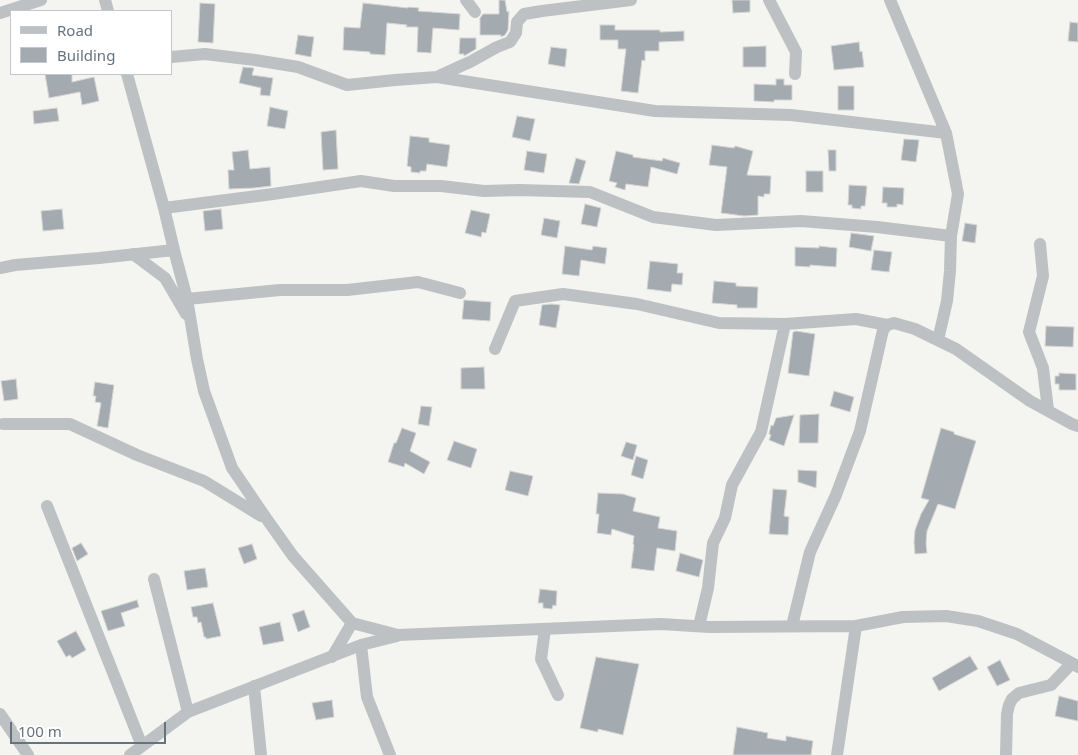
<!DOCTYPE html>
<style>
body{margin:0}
#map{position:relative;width:1078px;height:755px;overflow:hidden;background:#f4f4f0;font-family:"Noto Sans",sans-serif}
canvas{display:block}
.legend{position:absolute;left:10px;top:10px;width:162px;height:65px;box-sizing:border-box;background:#fff;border:1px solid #c1c7cc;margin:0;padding:6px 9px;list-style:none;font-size:15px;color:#65737f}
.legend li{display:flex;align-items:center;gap:10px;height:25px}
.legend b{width:25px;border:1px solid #c1c7cc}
.scale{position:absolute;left:10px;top:722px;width:156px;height:22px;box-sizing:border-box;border:2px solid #65737f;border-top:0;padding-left:6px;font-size:15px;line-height:18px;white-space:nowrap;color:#65737f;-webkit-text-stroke:4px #fff;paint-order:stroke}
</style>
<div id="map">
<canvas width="1078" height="755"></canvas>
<ul class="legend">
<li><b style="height:6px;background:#bdc1c4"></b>Road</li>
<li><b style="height:14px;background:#a4abb0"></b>Building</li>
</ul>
<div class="scale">100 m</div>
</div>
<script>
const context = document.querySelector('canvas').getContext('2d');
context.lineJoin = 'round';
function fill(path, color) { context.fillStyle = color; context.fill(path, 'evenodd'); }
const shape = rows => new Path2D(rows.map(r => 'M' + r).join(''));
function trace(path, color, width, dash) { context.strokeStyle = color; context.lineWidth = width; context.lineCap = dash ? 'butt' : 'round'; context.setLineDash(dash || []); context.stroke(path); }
const building = shape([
 [499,0,505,0,507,12,509,11,508,30,505,35,501,37,501,35,480,35,480,18,483,14,499,14,499,0],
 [732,0,750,0,750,12,733,13,732,0],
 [200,3,215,4,213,43,198,42,200,3],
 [363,3,408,8,408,7,419,8,418,11,460,14,459,30,433,28,431,53,417,52,418,27,406,27,407,25,387,23,385,55,370,54,370,52,343,50,344,27,360,28,363,3],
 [1070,22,1078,23,1078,42,1068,41,1070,22],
 [600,25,615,25,615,30,660,30,660,32,684,31,684,41,659,42,659,51,645,51,645,61,642,60,638,93,621,91,626,49,618,49,618,40,600,40,600,25],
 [298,35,314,37,311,57,295,54,298,35],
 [460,38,476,38,476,49,464,56,464,54,459,54,460,38],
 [859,42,860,52,862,51,864,67,834,70,831,46,859,42],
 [766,46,766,67,743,67,743,47,766,46],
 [551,47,567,49,565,67,548,64,551,47],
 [243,67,254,68,252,75,273,78,270,96,260,95,261,88,239,83,243,67],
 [45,74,72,74,72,82,94,77,99,101,82,105,80,92,49,98,45,74],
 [776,79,784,79,784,85,792,85,792,100,774,100,774,102,754,101,754,84,776,85,776,79],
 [838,86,854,86,854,110,838,110,838,86],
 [270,107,288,111,285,129,267,126,270,107],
 [57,108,59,121,34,124,33,111,57,108],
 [517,116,535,119,530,141,512,137,517,116],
 [336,130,338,169,323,170,321,132,336,130],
 [410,136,429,138,429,142,450,145,447,167,427,164,426,171,420,171,420,173,411,172,411,167,407,166,410,136],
 [904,139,919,140,916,162,901,160,904,139],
 [712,145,734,148,735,146,753,151,747,175,771,176,770,194,764,194,764,197,758,196,758,215,744,216,721,213,727,167,709,165,712,145],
 [248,150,250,169,270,167,271,186,254,188,229,189,228,170,234,170,232,152,248,150],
 [828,150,836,150,836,171,829,171,828,150],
 [527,151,547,154,544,173,524,170,527,151],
 [616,151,633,155,633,157,662,161,663,158,680,163,677,174,651,167,648,187,626,184,625,190,615,187,617,183,609,181,616,151],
 [576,158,586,161,579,184,569,183,576,158],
 [806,171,823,171,823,192,806,192,806,171],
 [849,185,867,186,865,206,861,206,861,209,852,208,852,205,848,205,849,185],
 [883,187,904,188,903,205,897,204,897,207,887,207,887,203,882,203,883,187],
 [585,204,601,208,597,227,581,224,585,204],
 [62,209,64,229,43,231,41,211,62,209],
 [221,209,223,229,205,231,203,211,221,209],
 [471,210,490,214,486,233,482,232,481,237,465,233,471,210],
 [544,218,560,221,557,238,541,235,544,218],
 [965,223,977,225,975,243,962,241,965,223],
 [851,233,874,236,871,251,849,247,851,233],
 [565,246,592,250,593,246,607,248,605,264,581,260,579,276,562,274,565,246],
 [819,246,837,248,836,267,810,265,810,267,795,266,795,247,819,248,819,246],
 [874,250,892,252,889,272,871,270,874,250],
 [650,261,678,264,677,273,683,273,682,285,672,284,671,292,647,289,650,261],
 [714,281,736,283,736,286,758,287,757,308,737,308,737,305,712,303,714,281],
 [464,300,491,302,490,321,462,319,464,300],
 [551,304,560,305,556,328,539,325,542,305,551,304],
 [1046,326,1074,327,1073,347,1045,346,1046,326],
 [796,331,815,334,809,376,788,373,793,332,796,331],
 [484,367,485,389,461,389,461,368,484,367],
 [1059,373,1076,374,1076,390,1059,390,1059,384,1055,384,1055,376,1059,376,1059,373],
 [16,379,18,399,4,401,1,381,16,379],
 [95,382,114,385,108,428,97,426,101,403,95,402,96,396,93,396,95,382],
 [834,391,854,397,850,412,830,406,834,391],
 [421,406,432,407,429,426,418,424,421,406],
 [819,414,818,443,799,443,800,415,819,414],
 [794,415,784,446,769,440,771,435,769,434,771,425,773,426,776,418,794,415],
 [402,428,416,433,410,451,430,462,424,474,405,463,404,467,388,462,394,443,396,443,402,428],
 [941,428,954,432,954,434,976,441,955,509,938,504,927,531,926,543,927,553,915,554,914,542,915,530,921,514,929,500,921,498,941,428],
 [454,441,477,449,471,468,447,460,454,441],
 [626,442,637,445,633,460,621,456,626,442],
 [636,456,648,460,643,479,631,475,636,456],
 [798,470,817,471,816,488,798,482,798,470],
 [510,471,533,476,528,496,505,490,510,471],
 [773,489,787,490,784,516,789,517,788,535,769,534,773,489],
 [598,493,623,494,636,498,633,511,660,517,658,528,677,531,675,551,657,548,654,571,631,568,634,545,633,544,634,536,612,529,611,535,597,533,599,514,596,514,598,493],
 [81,543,88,554,77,561,72,548,81,543],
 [252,544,257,559,244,564,238,548,252,544],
 [680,553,703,560,699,577,676,571,680,553],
 [205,568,208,587,187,590,184,571,205,568],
 [540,589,557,591,556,606,553,605,552,609,543,608,543,603,538,603,540,589],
 [137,600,139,607,121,613,125,626,108,631,101,611,137,600],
 [213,603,221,636,206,639,206,637,204,637,201,622,198,623,197,617,193,617,191,607,213,603],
 [304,610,310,627,298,632,292,614,304,610],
 [280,622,284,641,263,645,259,627,280,622],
 [76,631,86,650,72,658,70,655,66,657,57,641,76,631],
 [970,656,978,669,939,691,932,678,970,656],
 [596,657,639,664,623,735,598,729,598,732,580,728,596,657],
 [1000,660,1010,680,997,686,987,667,1000,660],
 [1059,696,1078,701,1078,721,1055,716,1059,696],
 [332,700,334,717,316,720,312,703,332,700],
 [737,727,768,733,767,738,786,741,786,736,813,741,811,755,733,755,737,727]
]);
fill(building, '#a4abb0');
trace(building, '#d5d5d3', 1);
trace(shape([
 [105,0,108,11],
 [466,0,475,12],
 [769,0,796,52,795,74],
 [890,0,946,133,958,194,951,236,950,271,947,301,938,340],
 [0,13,41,0],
 [171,57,205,54,255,60,298,67,347,85,395,80,437,77,655,111,791,115,946,133],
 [127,74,164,208,174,250,187,299,197,359,204,391,232,468,266,518,293,556,352,623,398,635,661,624,709,627,856,626,903,617,946,616,978,621,1017,634,1072,663,1078,667],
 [437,77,463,65,470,62,497,47,510,42,516,33,517,22,524,14,542,11,631,0],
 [164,208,273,194,361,181,394,186,441,186,484,191,519,190,590,192,653,217,716,225,801,221,877,227,951,236],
 [1040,244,1043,276,1029,332,1043,368,1048,410],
 [133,254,165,278,186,314],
 [0,268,15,265,99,258,174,250],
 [187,299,280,290,347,290,418,282,460,293],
 [495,349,515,301,563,294,637,304,719,323,785,324,856,319,887,325,894,323,915,329,956,349,1030,401,1072,424,1078,426],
 [3,424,70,424,137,455,204,481,261,516],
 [47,506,142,746],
 [154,579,188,712],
 [699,626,708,588,713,543,725,518,732,485,761,432,785,324],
 [792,626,810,552,836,495,860,431,883,330,887,325],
 [545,629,541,659,558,695],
 [361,645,367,697,390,755],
 [332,657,352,623],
 [254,686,261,755],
 [0,714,28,755],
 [130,755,188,712,361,645,397,636],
 [837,755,856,626],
 [1006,755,1007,714,1009,705,1012,699,1019,693,1051,685,1072,663]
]), '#bdc1c4', 12);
</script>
